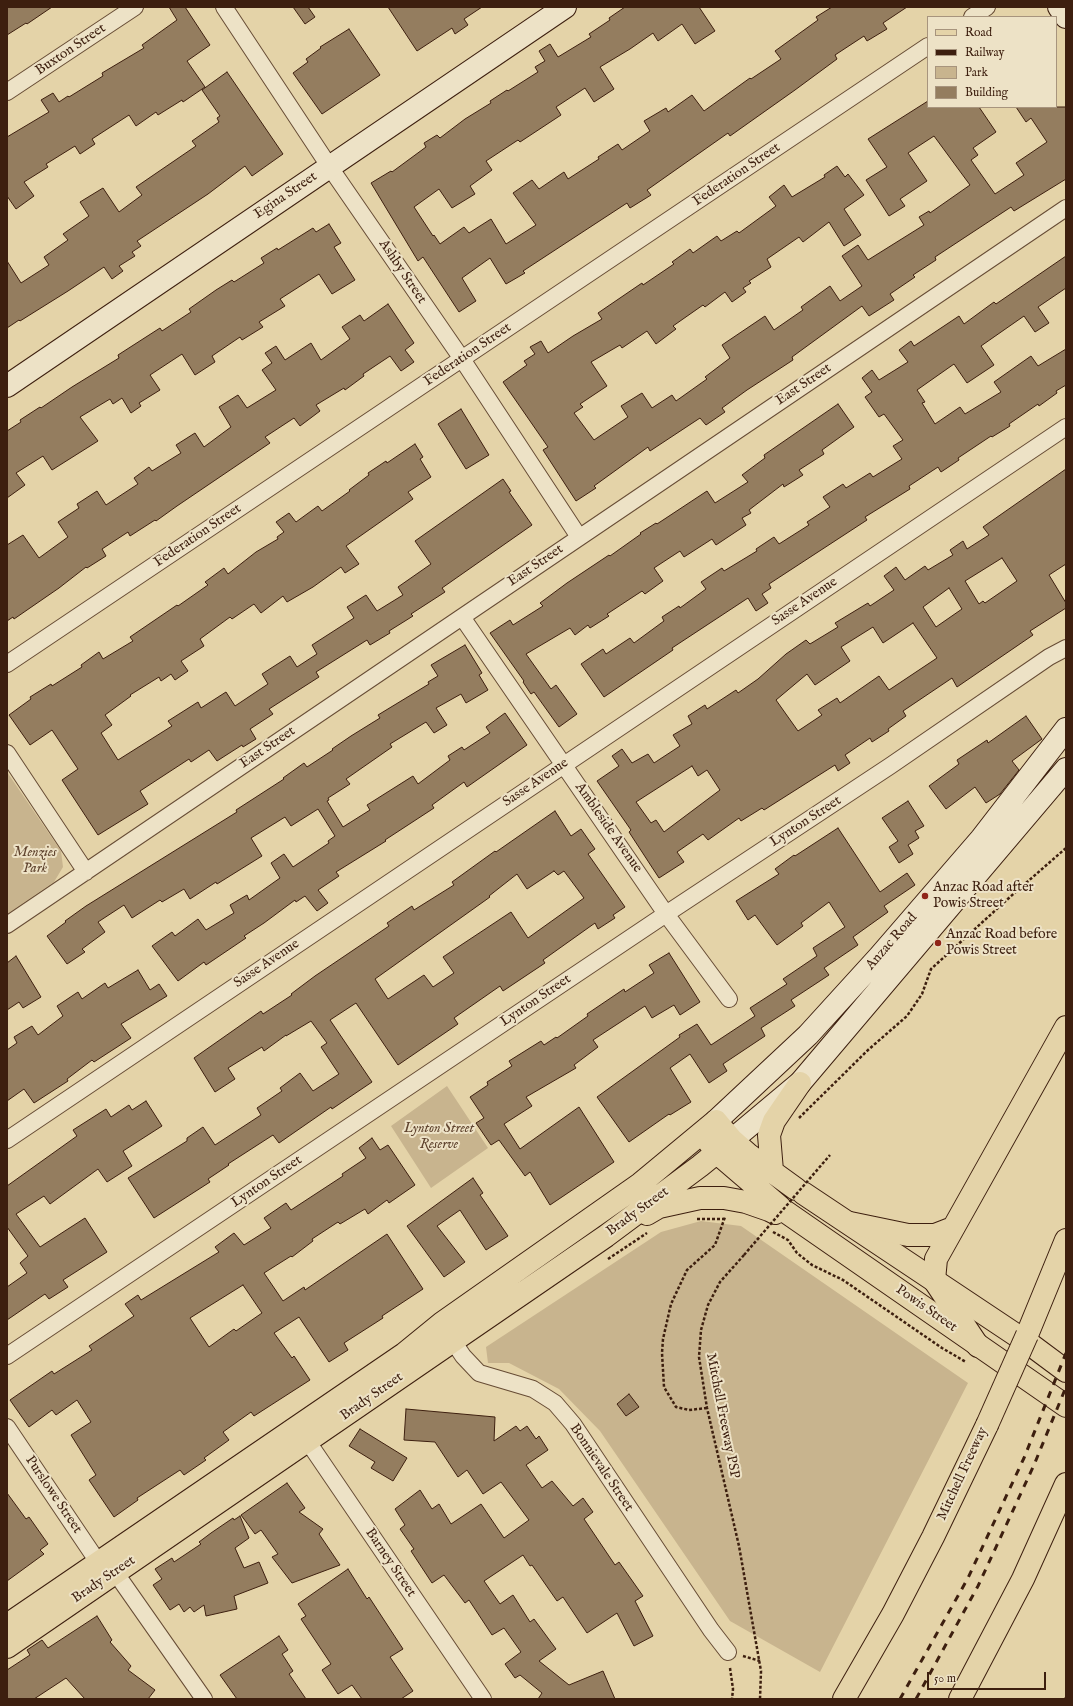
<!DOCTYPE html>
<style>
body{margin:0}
#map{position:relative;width:1073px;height:1706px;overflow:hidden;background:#e4d3a8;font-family:"IM FELL English",serif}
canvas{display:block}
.frame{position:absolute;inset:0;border:8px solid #3d1f0f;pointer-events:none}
.legend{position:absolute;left:927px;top:16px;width:130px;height:92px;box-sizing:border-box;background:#ede2c6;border:1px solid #a7947d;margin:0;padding:5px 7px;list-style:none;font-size:12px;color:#3d1f0f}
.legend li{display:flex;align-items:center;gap:8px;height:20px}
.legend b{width:20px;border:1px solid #a7947d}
.scale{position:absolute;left:927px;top:1672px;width:119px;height:18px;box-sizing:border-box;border:2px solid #3d1f0f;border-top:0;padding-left:5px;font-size:12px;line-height:14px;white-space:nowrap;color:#3d1f0f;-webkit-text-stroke:3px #ede2c6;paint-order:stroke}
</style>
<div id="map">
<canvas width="1073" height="1706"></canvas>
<div class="frame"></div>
<ul class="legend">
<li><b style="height:5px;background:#e4d3a8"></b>Road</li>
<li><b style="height:5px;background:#3d1f0f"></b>Railway</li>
<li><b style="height:11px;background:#c8b48e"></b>Park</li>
<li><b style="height:11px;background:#947d5f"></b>Building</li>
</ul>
<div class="scale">50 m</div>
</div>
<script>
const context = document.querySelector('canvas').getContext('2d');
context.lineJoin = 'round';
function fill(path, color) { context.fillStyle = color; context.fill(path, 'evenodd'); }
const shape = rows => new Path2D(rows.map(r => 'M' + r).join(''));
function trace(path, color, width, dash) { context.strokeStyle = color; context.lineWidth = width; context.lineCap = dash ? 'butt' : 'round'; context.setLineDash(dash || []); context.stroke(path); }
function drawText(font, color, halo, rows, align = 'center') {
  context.font = font + ' "IM FELL English",serif'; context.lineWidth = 4; context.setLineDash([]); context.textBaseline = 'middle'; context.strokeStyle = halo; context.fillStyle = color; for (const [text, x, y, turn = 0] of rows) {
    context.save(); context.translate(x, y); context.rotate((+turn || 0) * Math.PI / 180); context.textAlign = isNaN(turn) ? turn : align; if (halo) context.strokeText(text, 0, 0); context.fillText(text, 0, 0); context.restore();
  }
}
fill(shape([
 [7,772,61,851,63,867,54,882,7,914],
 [447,1086,488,1148,431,1188,391,1126],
 [701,1221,741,1226,968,1383,820,1672,730,1621,600,1431,559,1389,509,1363,488,1363,486,1347,661,1232]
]), '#c8b48e');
const building = shape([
 [7,7,52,7,27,24,26,23,7,35,7,7],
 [169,7,185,7,210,45,187,61,205,87,183,102,182,100,158,115,156,112,136,126,129,115,92,139,95,144,80,154,75,146,46,164,48,167,24,182,34,196,16,209,7,196,7,137,49,112,41,100,53,93,59,102,68,96,69,97,103,76,102,73,144,48,142,45,177,20,169,7],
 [293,7,308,7,315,17,305,24,293,7],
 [388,7,482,7,464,19,468,25,455,34,452,28,417,51,388,7],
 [625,7,699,7,715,31,695,44,682,24,658,41,653,33,630,49,600,67,614,89,594,102,585,88,556,107,561,115,520,142,518,140,486,161,492,170,470,186,475,194,452,208,439,189,414,207,433,236,434,235,440,244,464,227,469,233,491,219,506,244,536,225,513,193,532,180,539,189,564,172,568,179,599,159,598,157,618,144,622,150,650,131,644,121,666,108,668,112,692,95,704,111,750,78,751,79,781,59,775,51,818,20,816,17,832,7,907,7,883,23,887,29,867,41,864,36,835,55,837,59,795,90,730,136,728,133,647,190,651,195,630,208,627,203,523,271,525,273,506,284,490,258,462,278,476,301,459,312,423,257,418,261,371,183,391,171,392,172,426,147,424,143,437,135,440,138,465,119,491,103,490,101,507,90,508,91,538,72,535,67,545,61,539,51,550,44,558,57,591,37,589,34,610,20,609,18,625,7],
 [349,29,380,75,322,114,293,73,308,62,306,59,321,48,320,47,349,29],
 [227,72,283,154,252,176,245,166,208,194,137,241,141,246,132,252,135,256,119,266,123,271,112,279,104,267,68,291,20,321,19,320,7,328,7,261,21,283,49,265,44,257,68,240,63,234,89,216,80,202,103,188,119,212,142,195,136,187,196,146,192,141,219,122,217,118,220,116,202,90,227,72],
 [928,101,928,107,979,107,996,132,973,148,978,155,971,160,995,194,1024,175,1016,163,1047,142,1031,118,1026,122,1016,107,1066,107,1066,179,1014,211,1011,207,935,257,936,260,913,275,915,277,890,294,894,300,869,316,862,306,792,357,793,360,747,390,722,408,725,412,706,425,700,418,650,451,648,447,594,486,596,488,576,501,543,450,548,447,503,382,527,365,524,361,535,354,530,347,541,341,548,353,573,336,602,319,598,313,642,283,643,285,674,264,672,262,690,249,693,253,717,236,721,241,737,231,739,233,776,206,769,197,784,185,792,197,825,177,824,175,837,166,845,177,848,174,864,195,844,209,861,235,844,246,829,222,803,242,799,237,767,259,771,267,749,281,751,283,743,288,746,292,732,302,725,292,705,307,703,305,673,326,676,329,656,344,647,331,622,348,620,345,591,362,607,386,580,404,583,407,574,413,594,440,628,417,621,406,642,393,652,408,672,395,676,401,707,379,705,377,730,358,722,345,765,316,774,330,803,310,801,307,830,286,840,301,862,286,842,256,858,245,868,260,924,225,919,217,929,211,930,213,970,185,934,136,908,153,927,181,900,199,905,206,889,216,866,180,887,167,868,139,928,101],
 [329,224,341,243,334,247,355,280,332,294,319,274,280,299,285,306,259,322,263,327,242,340,240,337,212,356,215,362,195,375,182,354,150,375,160,390,139,403,141,406,131,413,122,398,113,404,110,399,80,417,98,441,52,470,43,456,16,473,25,485,7,498,7,431,21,422,20,420,40,407,41,408,72,387,119,358,118,355,160,328,162,331,191,312,189,309,216,290,232,280,234,282,264,263,261,258,277,248,278,250,313,228,316,232,329,224],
 [1066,256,1066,288,1038,307,1049,323,1035,332,1024,316,981,346,994,365,967,383,954,364,917,390,925,402,922,403,935,424,960,407,965,414,1001,392,994,382,1031,356,1038,366,1066,349,1066,385,1056,391,1057,393,1039,406,1038,404,1009,424,1010,426,992,437,991,436,958,458,959,460,941,472,938,467,909,486,910,489,865,517,867,520,769,584,771,588,762,594,768,603,756,611,748,598,672,648,673,650,604,697,581,664,603,649,606,654,630,638,634,643,664,621,662,617,679,606,680,608,706,589,701,582,722,568,724,571,757,551,756,549,774,537,779,544,809,525,807,522,830,507,823,497,843,484,846,488,870,473,873,477,902,459,893,446,903,440,884,414,879,417,865,397,872,392,862,378,872,370,879,380,908,362,899,350,911,341,914,346,959,316,964,324,994,302,996,304,1066,256],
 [388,304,414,343,405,350,414,362,401,371,390,356,363,374,364,376,345,390,344,388,316,405,320,411,300,426,294,418,265,437,270,443,177,506,156,521,155,520,130,536,128,532,102,549,106,556,87,568,86,567,59,588,14,619,13,617,7,621,7,545,23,535,39,558,68,537,58,522,79,508,77,504,97,491,106,505,138,484,134,478,149,467,152,471,181,453,176,445,195,433,204,447,231,427,219,407,238,395,247,408,276,390,262,370,272,363,265,353,276,346,285,360,311,343,321,360,350,339,342,327,360,315,364,321,388,304],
 [838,404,854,427,822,450,824,454,799,470,803,475,784,487,783,484,749,510,751,513,742,518,746,525,716,545,712,539,684,557,680,551,654,568,663,581,645,594,642,591,607,614,609,616,590,628,588,625,575,635,570,628,526,654,551,689,556,685,577,714,559,727,534,692,531,694,523,682,524,681,490,633,510,620,513,625,543,606,540,603,567,583,609,555,610,556,641,534,640,533,656,523,657,524,707,491,715,503,748,482,742,475,765,458,764,455,838,404],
 [461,409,489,455,466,469,438,424,461,409],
 [415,444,423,457,420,459,431,477,408,492,413,499,346,546,359,564,345,573,341,567,313,587,287,602,283,596,261,613,254,604,232,619,230,617,200,639,204,646,181,661,188,671,175,680,171,674,161,681,159,677,130,695,131,696,105,715,112,725,101,733,118,760,172,726,168,721,198,702,201,708,226,692,235,706,268,684,262,674,290,656,297,667,317,654,312,645,354,618,347,607,366,595,377,611,403,595,398,587,431,564,415,541,503,479,511,491,509,492,532,525,442,588,445,592,411,614,413,616,389,631,390,633,370,645,367,640,316,672,319,677,269,709,273,714,250,729,256,739,243,747,242,745,217,761,209,750,191,762,189,759,140,791,148,804,98,835,62,780,78,769,52,730,30,745,9,715,31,699,30,697,51,684,52,686,82,667,81,665,99,652,103,659,133,641,130,637,177,605,178,606,208,585,205,582,224,568,228,574,256,552,278,539,277,537,284,532,276,522,289,513,296,522,318,506,322,511,350,491,349,490,369,475,368,473,386,461,387,463,415,444],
 [1066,469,1066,564,1049,575,1066,603,1066,608,1030,631,1033,635,957,687,952,678,903,711,906,716,888,729,889,731,872,742,870,738,845,755,850,763,838,771,835,765,764,810,762,808,741,821,739,818,708,840,703,834,677,852,684,862,659,878,629,832,631,830,597,781,619,766,612,756,622,749,632,763,648,754,654,763,680,746,673,735,692,724,688,716,705,705,707,709,736,690,738,693,758,679,786,654,806,640,810,644,838,627,835,623,868,603,870,606,894,590,884,576,896,567,905,580,925,566,928,570,953,555,950,550,963,541,967,549,989,535,983,527,1066,469],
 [1002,558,1017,581,985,603,983,601,979,604,965,581,1002,558],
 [949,588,962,609,936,627,923,607,949,588],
 [913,623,937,658,889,690,879,676,840,703,837,698,818,710,822,715,798,731,776,700,807,674,815,685,850,661,841,647,873,627,883,643,913,623],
 [692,766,698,776,707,770,720,790,664,832,656,820,651,823,636,802,692,766],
 [465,645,482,673,479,675,488,690,466,703,461,694,436,708,447,725,434,733,426,722,390,744,392,747,346,779,350,784,328,798,329,800,327,801,343,827,370,810,367,805,413,776,418,784,450,760,448,756,462,747,464,750,490,733,486,727,505,713,527,745,467,787,464,782,432,805,434,808,385,840,386,841,336,872,339,876,318,890,328,903,317,911,305,896,296,902,295,900,264,923,244,936,246,938,206,965,204,962,178,981,152,946,172,932,175,936,198,919,206,930,234,913,230,905,247,895,249,900,280,878,271,863,284,854,293,867,329,843,328,841,335,836,318,809,291,826,285,817,251,838,262,856,217,884,216,882,190,899,184,889,162,902,160,900,132,918,124,905,98,922,105,932,82,949,85,952,67,964,47,936,66,922,65,921,86,906,237,812,236,810,284,779,283,778,304,763,307,767,333,750,332,749,351,736,380,718,378,715,429,684,428,682,438,676,431,665,465,645],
 [1026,716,1042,739,1012,761,1019,770,1000,794,986,803,975,787,946,809,929,786,959,764,957,760,987,740,988,743,1026,716],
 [908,801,924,826,915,831,919,838,908,845,913,854,899,863,889,847,898,841,882,818,908,801],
 [555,811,571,836,581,829,595,849,588,854,625,907,613,915,615,918,598,929,595,923,543,960,545,963,503,991,500,986,454,1018,458,1024,398,1065,356,1003,330,1020,372,1082,332,1109,331,1107,279,1143,273,1135,228,1164,229,1165,208,1179,210,1182,154,1218,128,1178,187,1141,187,1138,203,1127,215,1145,261,1115,257,1108,282,1091,280,1088,300,1073,313,1091,339,1074,321,1047,327,1043,311,1021,286,1036,286,1035,264,1051,262,1047,228,1068,235,1079,215,1092,194,1058,261,1011,263,1014,292,995,291,994,315,976,389,926,387,923,412,906,414,910,454,885,452,882,495,851,496,852,555,811],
 [554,871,558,875,564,871,584,898,528,938,511,912,443,957,454,973,433,987,424,975,388,999,375,979,490,897,489,896,517,874,527,889,554,871],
 [838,828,880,892,907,873,915,885,884,906,888,912,853,937,858,945,824,968,829,975,791,1000,795,1006,761,1028,765,1036,723,1064,727,1071,709,1083,690,1054,670,1068,691,1102,670,1115,669,1114,629,1142,597,1097,680,1037,679,1035,697,1024,711,1045,755,1016,750,1008,787,984,783,979,817,956,813,948,845,927,829,902,801,923,803,926,777,945,755,915,748,920,736,901,779,874,775,869,794,855,795,856,838,828],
 [669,953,700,1002,680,1015,674,1005,652,1018,645,1006,593,1040,598,1047,574,1065,576,1068,526,1097,532,1106,504,1124,520,1149,579,1107,614,1162,550,1205,530,1172,525,1176,499,1140,491,1145,476,1123,484,1118,470,1097,488,1085,487,1082,512,1066,509,1061,541,1041,544,1045,556,1037,557,1038,588,1016,587,1014,624,989,625,992,654,973,649,965,669,953],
 [16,956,41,997,23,1008,19,1002,7,1010,7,963,16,956],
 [138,970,150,990,159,984,167,996,121,1024,131,1038,94,1062,92,1060,67,1079,68,1081,34,1103,24,1089,7,1101,7,1050,17,1043,14,1037,32,1026,38,1035,63,1016,57,1006,78,992,82,999,105,983,108,988,138,970],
 [146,1101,162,1126,123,1151,132,1166,107,1182,98,1169,50,1204,44,1196,16,1214,40,1247,85,1218,107,1252,63,1280,68,1287,49,1299,45,1294,7,1320,7,1287,27,1273,20,1263,28,1256,7,1227,7,1186,77,1136,73,1130,106,1109,111,1117,129,1105,132,1110,146,1101],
 [372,1138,380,1150,388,1145,415,1185,389,1203,387,1200,368,1214,365,1209,340,1224,338,1222,312,1239,313,1241,292,1257,291,1256,264,1273,283,1301,304,1287,305,1290,387,1234,423,1289,382,1316,383,1318,344,1343,348,1350,329,1362,299,1317,274,1333,292,1358,294,1356,310,1380,254,1416,251,1412,223,1432,229,1440,204,1458,206,1460,184,1475,180,1470,137,1498,138,1500,114,1517,89,1480,96,1475,71,1435,91,1422,77,1400,56,1415,52,1410,29,1427,10,1400,52,1371,54,1374,92,1350,89,1346,134,1316,125,1304,138,1295,141,1300,219,1252,215,1247,234,1233,244,1245,271,1228,264,1218,286,1203,291,1210,343,1176,342,1174,366,1158,359,1148,372,1138],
 [243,1285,262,1313,236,1331,234,1329,209,1347,190,1318,243,1285],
 [473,1178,483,1193,480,1195,508,1236,486,1250,460,1210,437,1226,465,1262,444,1277,407,1226,473,1178],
 [629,1394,639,1407,626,1416,617,1404,629,1394],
 [406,1409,495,1417,494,1441,516,1426,520,1431,527,1426,536,1439,539,1436,548,1450,526,1465,542,1488,552,1481,573,1506,583,1498,593,1512,584,1519,615,1565,619,1562,643,1596,635,1601,653,1636,634,1646,617,1613,587,1633,563,1597,557,1601,532,1565,530,1566,523,1555,484,1581,500,1604,513,1595,530,1622,534,1619,556,1649,539,1661,569,1685,603,1671,615,1699,538,1699,542,1693,520,1675,515,1678,505,1664,521,1652,504,1628,492,1635,469,1600,465,1603,444,1575,432,1583,411,1551,414,1549,400,1529,405,1525,395,1509,420,1490,432,1509,439,1504,451,1524,481,1504,504,1538,529,1520,501,1482,483,1494,467,1470,458,1477,435,1442,404,1440,406,1409],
 [360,1429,407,1458,393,1481,371,1468,375,1462,349,1446,360,1429],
 [287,1483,305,1508,299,1512,323,1529,319,1534,340,1565,292,1583,272,1557,278,1554,261,1530,255,1534,241,1515,287,1483],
 [7,1493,26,1519,29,1517,48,1544,40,1550,44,1554,7,1581,7,1493],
 [240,1516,249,1538,235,1548,244,1568,259,1562,268,1583,234,1596,237,1609,206,1616,204,1605,194,1612,190,1607,184,1612,179,1604,170,1610,153,1585,162,1579,155,1569,172,1558,174,1562,201,1544,199,1542,211,1533,233,1518,234,1520,240,1516],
 [348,1569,367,1599,369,1597,403,1649,390,1657,413,1691,401,1699,362,1699,352,1685,338,1694,322,1670,331,1664,301,1619,306,1616,298,1604,348,1569],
 [97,1616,112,1640,110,1642,131,1666,128,1670,155,1690,148,1699,85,1699,66,1678,34,1699,7,1699,7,1670,30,1655,27,1650,42,1640,48,1648,97,1616],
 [279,1636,288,1650,282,1654,293,1671,289,1674,306,1699,237,1699,220,1675,279,1636]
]);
fill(building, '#947d5f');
trace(building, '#3d1f0f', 1);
const street = shape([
 [224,7,329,166,462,359,579,537],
 [972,17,987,7],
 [7,92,135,7],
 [462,617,666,914,729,999],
 [7,664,928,46],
 [7,753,86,872],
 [7,925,1066,208],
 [7,1140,1066,427],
 [447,1332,463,1356,479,1373,533,1389,555,1403,573,1424,711,1630,728,1652],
 [7,1356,666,914,890,766,1049,657,1066,648],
 [7,1427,98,1562],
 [302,1433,483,1699],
 [115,1572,204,1699]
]);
const secondary = shape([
 [1059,7,1066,17],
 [7,386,565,7],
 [716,1121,808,1035,879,957,981,839,1066,729],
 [732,1140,800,1083,1066,769]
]);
const primary = shape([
 [708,1141,717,1153,780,1207],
 [772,1171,769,1135,774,1121,800,1083],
 [803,1193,1031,1345,1066,1371],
 [786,1212,1066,1406],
 [647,1214,659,1207,700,1198,724,1198,746,1202,769,1210,775,1213],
 [7,1625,404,1354,442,1323,640,1184,716,1121,732,1140,749,1155,796,1189],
 [7,1647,606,1236,700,1166,732,1140]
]);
const highway = shape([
 [850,1223,908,1235,935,1235,953,1228],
 [1027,1335,1066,1240],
 [978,1346,934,1280,936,1259,1066,1027],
 [844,1699,893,1614,933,1537,987,1425],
 [960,1699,1023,1579,1066,1484]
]);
trace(street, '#674c35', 18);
trace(secondary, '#3d1f0f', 24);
trace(primary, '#3d1f0f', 24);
trace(highway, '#3d1f0f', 24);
trace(shape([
 [799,1118,868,1050,907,1016,922,994,931,969,1010,897,1066,848],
 [697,1219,726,1219],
 [773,1232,788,1240,797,1253,812,1265,843,1280,942,1348,966,1362],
 [744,1255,720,1282,708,1305,701,1330,699,1357,707,1408,739,1546,761,1671,760,1699],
 [608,1259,647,1233],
 [707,1408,689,1410,676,1407,664,1387,662,1353,663,1339,671,1304,687,1270,715,1245,725,1217],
 [743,1656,760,1661],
 [730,1668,733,1689,732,1699],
 [1065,1699,1066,1698]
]), '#3d1f0f', 2.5, [3, 2]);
trace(street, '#ede2c6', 16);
trace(secondary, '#ede2c6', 22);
trace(primary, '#e4d3a8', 22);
trace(highway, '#e4d3a8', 22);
trace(shape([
 [900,1699,968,1578,1024,1458,1066,1353],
 [916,1699,978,1586,1034,1465,1066,1387]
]), '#3d1f0f', 3, [7, 7]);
const highwayBridge = shape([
 [987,1425,1027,1335]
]);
trace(highwayBridge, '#3d1f0f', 24, []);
trace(shape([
 [744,1255,830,1155]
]), '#3d1f0f', 2.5, [3, 2]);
trace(highwayBridge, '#e4d3a8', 22);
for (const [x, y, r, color] of [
 [925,896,4,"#8f2418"],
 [938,943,4,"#8f2418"]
]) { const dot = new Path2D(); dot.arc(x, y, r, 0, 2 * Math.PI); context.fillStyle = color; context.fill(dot); trace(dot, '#ede2c6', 1.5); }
drawText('14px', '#3d1f0f', '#ede2c6', [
 ["Buxton Street",71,50,-34],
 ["Federation Street",737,175,-34],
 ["Egina Street",286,196,-34],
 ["Ashby Street",402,272,56],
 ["Federation Street",468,355,-34],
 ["East Street",804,385,-34],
 ["Federation Street",198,536,-34],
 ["East Street",536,566,-34],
 ["Sasse Avenue",805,602,-34],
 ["East Street",268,748,-34],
 ["Sasse Avenue",536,783,-34],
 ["Lynton Street",806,822,-33],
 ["Ambleside Avenue",608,828,55],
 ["Anzac Road",892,942,-49],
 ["Sasse Avenue",267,964,-34],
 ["Lynton Street",536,1001,-34],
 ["Lynton Street",267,1182,-34],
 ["Brady Street",638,1212,-36],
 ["Powis Street",926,1309,35],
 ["Brady Street",372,1397,-35],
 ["Mitchell Freeway PSP",722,1416,79],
 ["Bonnievale Street",601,1468,56],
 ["Mitchell Freeway",963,1474,-65],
 ["Purslowe Street",53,1495,56],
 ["Barney Street",390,1563,56],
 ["Brady Street",104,1580,-34]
]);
drawText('italic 14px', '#60442f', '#ede2c6', [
 ["Menzies",35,853],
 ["Park",35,869],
 ["Lynton Street",439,1129],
 ["Reserve",439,1145]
]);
drawText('14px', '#3d1f0f', '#ede2c6', [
 ["Anzac Road after",933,888],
 ["Powis Street",933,904],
 ["Anzac Road before",946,935],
 ["Powis Street",946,951]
], 'left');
</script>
